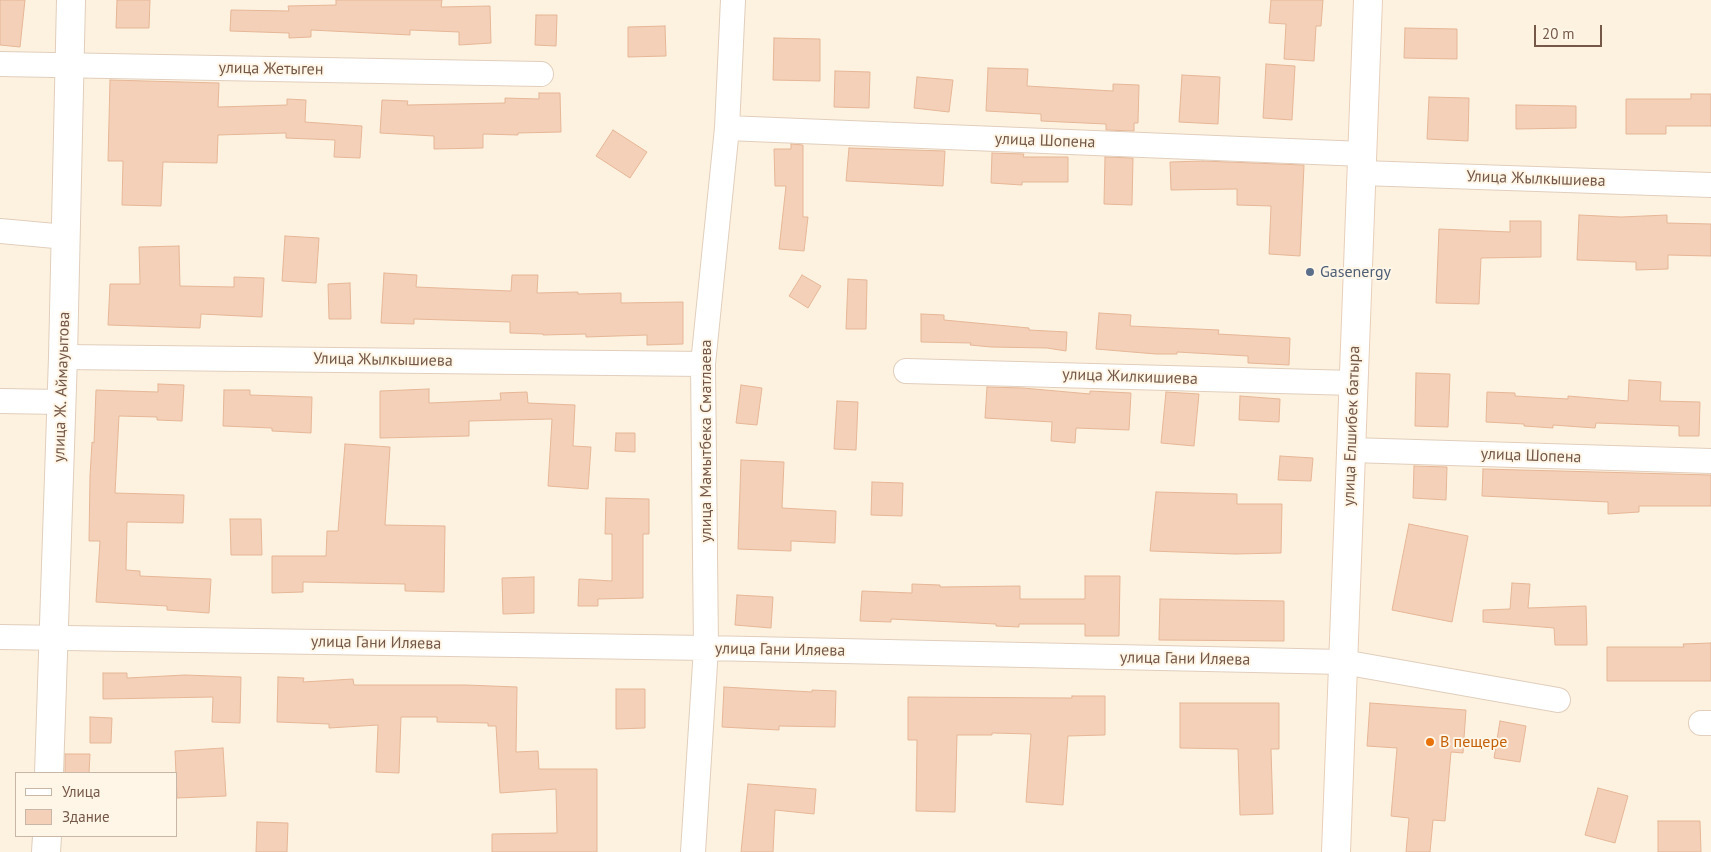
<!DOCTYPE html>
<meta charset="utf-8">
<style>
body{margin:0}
#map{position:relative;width:1711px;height:852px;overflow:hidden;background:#fdf2e0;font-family:"PT Sans",sans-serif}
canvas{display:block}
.legend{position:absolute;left:15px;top:772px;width:162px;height:65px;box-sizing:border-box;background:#fff6e7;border:1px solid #c8b7a7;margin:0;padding:6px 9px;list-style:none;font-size:15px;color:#755847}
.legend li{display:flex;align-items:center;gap:10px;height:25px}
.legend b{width:25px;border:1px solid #c8b7a7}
.scale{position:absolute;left:1534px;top:25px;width:68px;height:22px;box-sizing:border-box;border:2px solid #755847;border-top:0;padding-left:6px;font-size:15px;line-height:18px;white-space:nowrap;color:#755847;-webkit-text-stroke:4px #fff6e7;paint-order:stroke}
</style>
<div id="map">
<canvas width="1711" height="852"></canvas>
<ul class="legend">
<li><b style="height:6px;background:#fff"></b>Улица</li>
<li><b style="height:14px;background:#f3d0b7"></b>Здание</li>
</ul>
<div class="scale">20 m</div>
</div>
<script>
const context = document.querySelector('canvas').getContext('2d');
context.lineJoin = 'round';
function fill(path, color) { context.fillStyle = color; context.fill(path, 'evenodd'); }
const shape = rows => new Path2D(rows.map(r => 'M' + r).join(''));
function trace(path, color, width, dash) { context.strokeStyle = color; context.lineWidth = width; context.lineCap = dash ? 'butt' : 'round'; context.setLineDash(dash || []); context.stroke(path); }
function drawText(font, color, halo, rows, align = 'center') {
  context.font = font + ' "PT Sans",sans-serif'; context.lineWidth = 4; context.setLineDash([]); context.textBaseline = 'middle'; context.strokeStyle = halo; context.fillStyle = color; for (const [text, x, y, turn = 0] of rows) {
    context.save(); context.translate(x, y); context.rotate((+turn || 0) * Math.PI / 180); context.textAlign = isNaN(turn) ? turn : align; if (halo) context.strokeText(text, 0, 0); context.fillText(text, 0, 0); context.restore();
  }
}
const building = shape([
 [0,0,25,0,20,47,0,45,0,0],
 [117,0,150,0,149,28,116,28,117,0],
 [336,0,442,0,441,7,490,6,491,43,459,45,459,32,410,30,410,35,311,30,311,37,289,38,289,33,230,31,231,10,289,11,288,6,336,5,336,0],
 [1271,0,1323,0,1321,26,1316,26,1314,61,1284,59,1286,24,1269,23,1271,0],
 [536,15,557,15,556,46,535,45,536,15],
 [665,26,666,56,628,57,628,27,665,26],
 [1405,28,1457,29,1457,59,1404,58,1405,28],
 [774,38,820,39,820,81,773,80,774,38],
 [1266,64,1295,66,1292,120,1263,118,1266,64],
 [988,68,1028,69,1027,86,1113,91,1113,84,1139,85,1138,123,1134,123,1134,131,1106,130,1106,124,1041,121,1041,114,986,111,988,68],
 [835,71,870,72,869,108,834,107,835,71],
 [1182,75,1220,77,1218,124,1179,122,1182,75],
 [917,77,953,80,949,112,914,108,917,77],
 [110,80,219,83,218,107,287,105,287,99,306,100,305,122,362,126,360,158,334,157,335,140,286,138,286,133,218,135,217,163,163,162,161,206,122,205,123,161,108,161,110,80],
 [539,93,560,93,561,132,518,133,518,135,483,134,483,148,434,149,434,136,380,133,382,100,408,101,407,105,505,103,505,98,539,99,539,93],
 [1691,94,1711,94,1711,126,1666,126,1666,134,1626,134,1626,99,1691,99,1691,94],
 [1429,97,1469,98,1468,141,1427,139,1429,97],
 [1516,105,1576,106,1576,128,1516,129,1516,105],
 [613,130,647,152,630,178,596,156,613,130],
 [791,144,803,145,803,217,808,217,804,251,779,249,786,186,775,186,774,149,791,149,791,144],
 [849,148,945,151,943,186,846,181,849,148],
 [992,153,1024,154,1023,157,1068,157,1068,182,1022,182,1022,185,991,183,992,153],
 [1105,157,1133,158,1132,205,1104,204,1105,157],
 [1203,161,1304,165,1300,256,1269,254,1271,206,1237,205,1237,189,1171,190,1170,162,1203,161],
 [1579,215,1621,217,1667,215,1667,223,1711,224,1711,256,1668,255,1668,269,1636,270,1636,262,1577,260,1579,215],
 [1510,221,1541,221,1541,257,1481,258,1479,304,1436,303,1439,229,1510,232,1510,221],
 [285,236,319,238,316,283,282,281,285,236],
 [179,246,180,286,234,287,234,277,264,278,262,317,201,314,200,328,108,325,110,284,140,284,139,247,179,246],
 [384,273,417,275,416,287,511,291,512,275,538,275,537,293,578,292,578,294,621,293,621,303,683,302,683,344,647,345,647,335,586,337,586,334,543,335,543,334,510,333,510,322,414,319,414,324,381,323,384,273],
 [802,275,821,286,808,308,789,296,802,275],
 [848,279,867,280,866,329,846,329,848,279],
 [350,283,351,319,329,319,328,284,350,283],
 [1099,313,1131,315,1130,326,1219,330,1218,334,1290,338,1289,365,1248,363,1248,356,1177,352,1177,354,1156,354,1096,349,1099,313],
 [921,314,944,315,944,320,1029,328,1029,330,1067,332,1066,351,1047,348,991,347,970,345,971,343,921,342,921,314],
 [1416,373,1450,374,1448,427,1415,426,1416,373],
 [1629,380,1661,382,1660,401,1700,402,1699,436,1679,436,1679,426,1596,423,1595,428,1553,425,1553,428,1524,426,1524,424,1486,422,1487,392,1515,393,1515,396,1568,399,1568,396,1628,401,1629,380],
 [158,384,184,385,182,421,157,420,157,417,119,416,115,493,184,495,183,523,127,522,126,570,140,571,140,576,211,579,209,613,167,610,167,606,96,602,100,541,89,541,90,476,92,442,94,443,96,390,158,392,158,384],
 [741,385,762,388,757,425,736,423,741,385],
 [987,387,1023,388,1090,394,1090,391,1131,393,1129,430,1076,428,1075,443,1051,441,1052,422,985,418,987,387],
 [429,389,429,403,501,400,500,393,527,392,528,403,575,405,573,446,591,447,588,489,548,486,552,419,469,421,469,436,380,438,380,391,429,389],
 [224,390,250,390,250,395,312,397,311,433,272,431,272,428,223,426,224,390],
 [1166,392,1199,394,1194,446,1161,443,1166,392],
 [1240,396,1280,399,1279,422,1239,420,1240,396],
 [837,401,858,402,856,450,834,449,837,401],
 [616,433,635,433,635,452,615,451,616,433],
 [345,444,390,447,385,525,445,526,444,592,405,591,405,584,303,582,303,592,272,593,272,556,326,556,327,531,338,531,345,444],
 [1280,456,1313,458,1311,481,1278,480,1280,456],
 [741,460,784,462,782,508,836,511,835,543,791,541,791,551,738,549,741,460],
 [1414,466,1447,467,1446,500,1413,498,1414,466],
 [1483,469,1711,475,1711,506,1639,506,1639,512,1608,514,1608,502,1482,496,1483,469],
 [872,482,903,483,902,516,871,515,872,482],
 [1156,492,1237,494,1237,504,1282,504,1281,553,1235,554,1150,551,1156,492],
 [606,498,649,499,649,534,643,534,643,598,598,599,598,606,578,606,579,579,612,581,612,534,605,534,606,498],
 [230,519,261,519,262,555,231,555,230,519],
 [1409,524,1468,536,1452,622,1392,610,1409,524],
 [1085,576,1120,576,1119,636,1085,636,1085,624,1019,624,1019,627,996,626,996,624,891,619,891,622,860,621,862,591,912,593,912,584,940,585,940,587,1020,586,1020,599,1085,599,1085,576],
 [534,577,534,613,503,614,502,578,534,577],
 [1512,583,1530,584,1528,608,1586,606,1587,645,1555,645,1554,628,1483,622,1483,610,1510,609,1512,583],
 [737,595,773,597,771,628,735,625,737,595],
 [1160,599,1284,601,1284,641,1159,640,1160,599],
 [1711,643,1711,681,1607,681,1607,647,1684,647,1683,644,1711,643],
 [103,673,127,673,127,678,185,675,241,677,240,723,212,722,213,697,103,699,103,673],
 [278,677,304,678,303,682,353,679,354,685,466,685,517,687,516,752,538,751,539,769,597,769,597,852,492,852,492,834,557,833,556,789,500,793,496,726,488,726,488,723,437,722,437,717,401,717,399,773,376,772,378,725,329,728,329,724,277,722,278,677],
 [724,687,812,692,812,690,836,691,835,727,779,726,779,730,722,727,724,687],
 [616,689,645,689,645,728,616,729,616,689],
 [1072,696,1105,696,1105,735,1068,736,1063,805,1026,802,1031,734,992,733,992,735,957,735,955,812,916,811,917,740,908,740,908,697,1072,698,1072,696],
 [1180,703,1279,703,1279,749,1271,749,1273,814,1240,815,1238,749,1180,748,1180,703],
 [1370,703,1466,710,1463,753,1451,752,1445,821,1433,820,1430,852,1406,852,1409,818,1391,816,1397,748,1367,746,1370,703],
 [90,717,112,718,111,743,90,743,90,717],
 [1500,721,1526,726,1520,762,1494,758,1500,721],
 [223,748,226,796,177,798,175,751,223,748],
 [65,754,90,754,89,773,65,773,65,754],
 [748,784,816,789,814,814,775,810,773,852,741,852,748,784],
 [1598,788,1628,796,1615,843,1585,835,1598,788],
 [1658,821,1700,821,1701,852,1658,852,1658,821],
 [257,822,288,823,287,852,256,852,257,822]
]);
fill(building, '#f3d0b7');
trace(building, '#e6b697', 1);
const minor = shape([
 [0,64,541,74],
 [727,128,1363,154],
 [1362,173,1711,185],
 [0,231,66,237],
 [63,357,703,364],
 [906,371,1354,383],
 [0,401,62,402],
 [1351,450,1711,461],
 [0,637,706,648,1343,662,1558,700],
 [1701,723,1711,723],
 [693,852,706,648,703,364,727,128,733,0]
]);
const tertiary = shape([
 [49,773,63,357,71,0],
 [46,852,47,836]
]);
const secondary = shape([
 [1336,852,1368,0]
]);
trace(minor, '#e1cebc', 26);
trace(tertiary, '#e1cebc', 30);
trace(secondary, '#e7cfba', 30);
trace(minor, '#fff', 24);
trace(tertiary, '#fff', 28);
trace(secondary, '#fff', 28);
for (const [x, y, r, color] of [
 [1310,272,5,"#5c6f8a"],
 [1430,742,5,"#e8710a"]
]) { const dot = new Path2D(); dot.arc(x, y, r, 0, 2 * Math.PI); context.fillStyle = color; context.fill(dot); trace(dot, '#fff6e7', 2); }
drawText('16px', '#755847', '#fff6e7', [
 ["улица Жетыген",271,69,1],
 ["улица Шопена",1045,141,2],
 ["Улица Жылкышиева",1536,179,2],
 ["Улица Жылкышиева",383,360,1],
 ["улица Жилкишиева",1130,377,2],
 ["улица Ж. Аймауытова",62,387,-88],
 ["улица Елшибек батыра",1352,426,-88],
 ["улица Мамытбека Сматлаева",706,441,-90],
 ["улица Шопена",1531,456,2],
 ["улица Гани Иляева",376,643,1],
 ["улица Гани Иляева",780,650,1],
 ["улица Гани Иляева",1185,659,1]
]);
drawText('16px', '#4e5e75', '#fff6e7', [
 ["Gasenergy",1320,272]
], 'left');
drawText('16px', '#c56008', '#fff6e7', [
 ["В пещере",1440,742]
], 'left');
</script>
